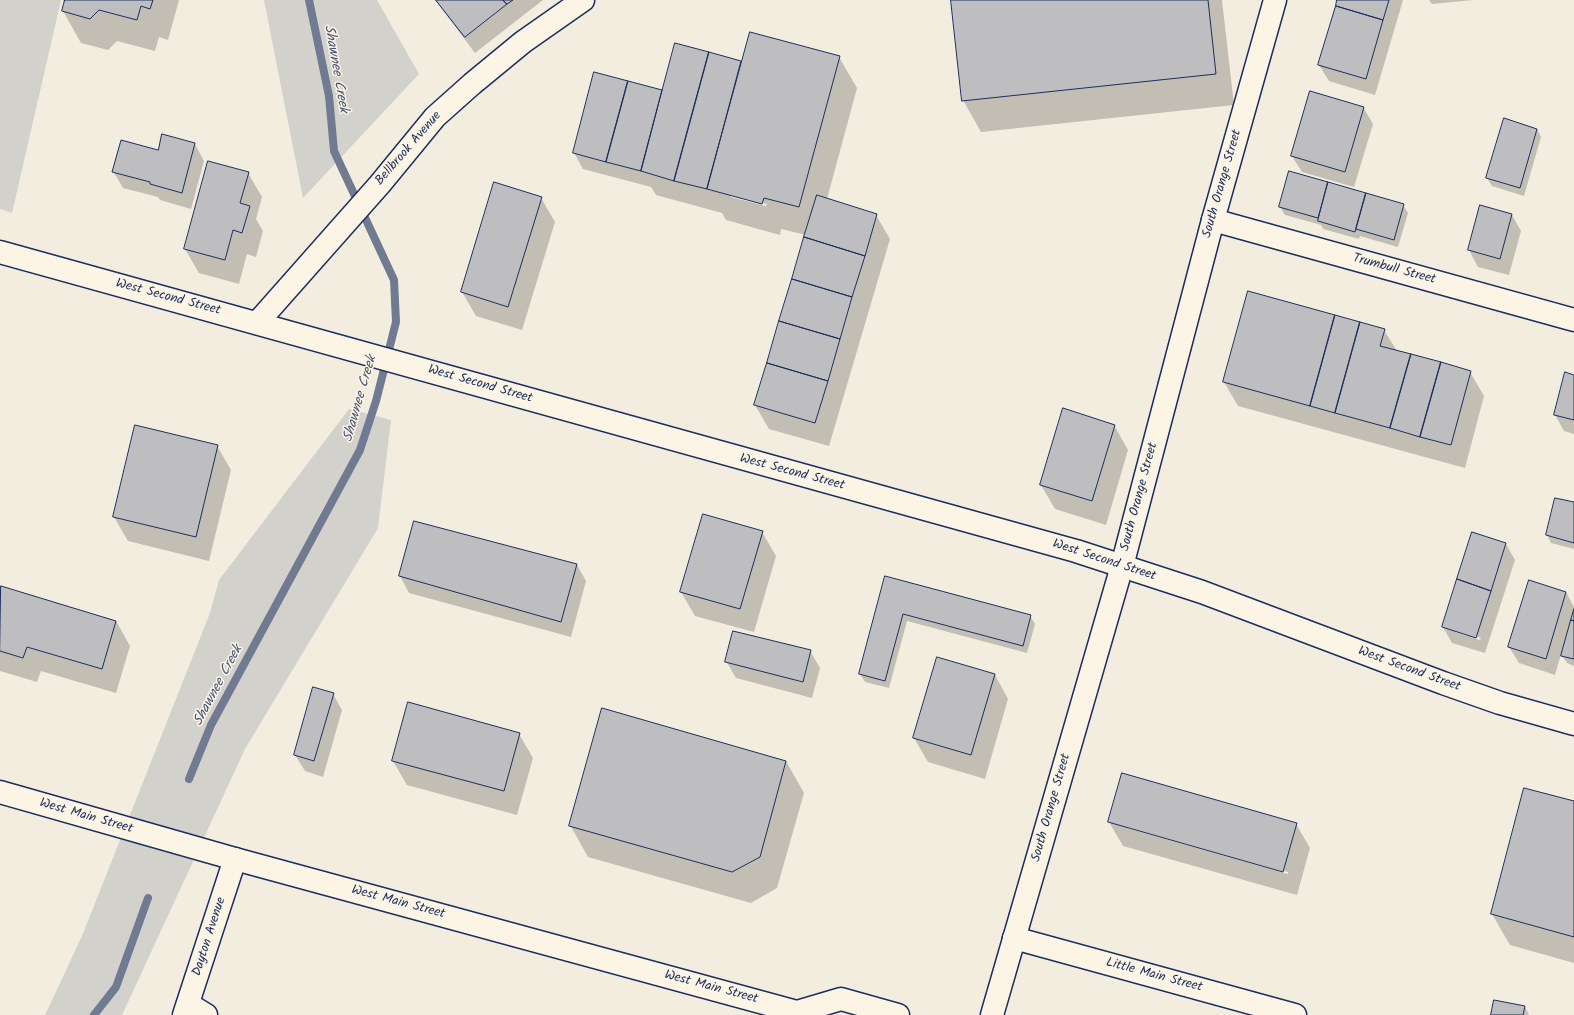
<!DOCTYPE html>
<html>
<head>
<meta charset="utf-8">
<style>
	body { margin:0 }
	canvas { display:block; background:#f3ede0 }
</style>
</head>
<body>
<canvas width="1574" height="1015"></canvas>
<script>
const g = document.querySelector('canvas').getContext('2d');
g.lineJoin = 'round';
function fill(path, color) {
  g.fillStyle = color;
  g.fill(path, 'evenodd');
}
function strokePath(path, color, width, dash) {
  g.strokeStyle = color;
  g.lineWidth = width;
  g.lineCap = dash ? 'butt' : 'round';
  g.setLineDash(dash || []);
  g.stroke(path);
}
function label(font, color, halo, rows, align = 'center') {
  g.font = font + ' Kalam,sans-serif';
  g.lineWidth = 3;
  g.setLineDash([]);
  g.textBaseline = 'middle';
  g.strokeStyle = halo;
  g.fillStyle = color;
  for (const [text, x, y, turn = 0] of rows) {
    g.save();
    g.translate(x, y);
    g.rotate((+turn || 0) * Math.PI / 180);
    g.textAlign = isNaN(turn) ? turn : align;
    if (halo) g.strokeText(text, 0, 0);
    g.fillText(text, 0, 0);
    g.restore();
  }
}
fill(new Path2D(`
	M 0,0 L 61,0 L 12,213 L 0,209 Z
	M 264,0 L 377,0 L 419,74 L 303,198 Z
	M 349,409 L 391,420 L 378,528 L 245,749 L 122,1015 L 45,1015 L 82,936 L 210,613 L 219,580 Z`), '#d3d1cc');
fill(new Path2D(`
	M 63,0 L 179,0 L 168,40 L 159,37 L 155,51 L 117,41 L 108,50 L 81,43 L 63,11 L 65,4 Z
	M 435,0 L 543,0 L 475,53 Z
	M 952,0 L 1222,0 L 1234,105 L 981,132 L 963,100 Z
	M 1338,0 L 1403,0 L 1375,95 L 1329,81 L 1319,65 Z
	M 1429,0 L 1473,0 L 1432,4 Z
	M 839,57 L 857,88 L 827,199 L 876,215 L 890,239 L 829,446 L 769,429 L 755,405 L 806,235 L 781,229 L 780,235 L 726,220 L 722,213 L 656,195 L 651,187 L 583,169 L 574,153 L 662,91 L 663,93 L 741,62 L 742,64 ZM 731,195 L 767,204 L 766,206 L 731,197 Z
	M 1363,107 L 1373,124 L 1354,187 L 1302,172 L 1292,156 Z
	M 1537,129 L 1541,137 L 1524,196 L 1492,186 L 1487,178 Z
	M 163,136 L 195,144 L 204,161 L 191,209 L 160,200 L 158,197 L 123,188 L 113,171 L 159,151 Z
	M 248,173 L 262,197 L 256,219 L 263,231 L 256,257 L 247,254 L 239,284 L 199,273 L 185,249 Z
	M 1290,173 L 1403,205 L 1408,213 L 1398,247 L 1360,236 L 1359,239 L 1323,229 L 1321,225 L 1285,215 L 1280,207 Z
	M 541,198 L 555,222 L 522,330 L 476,316 L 462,292 Z
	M 1481,206 L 1512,215 L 1521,231 L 1509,275 L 1478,267 L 1469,250 Z
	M 1384,330 L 1397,351 L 1470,372 L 1484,396 L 1465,468 L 1238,406 L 1224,382 Z
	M 1574,376 L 1574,434 L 1564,431 L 1555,415 Z
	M 1064,410 L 1114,425 L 1128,450 L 1106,525 L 1055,509 L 1041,485 Z
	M 217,446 L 231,470 L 209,561 L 128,541 L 114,517 Z
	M 1574,503 L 1574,549 L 1551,543 L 1547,535 Z
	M 415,522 L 577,565 L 586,581 L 571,637 L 409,593 L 400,576 Z
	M 762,532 L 776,556 L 754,632 L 695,616 L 681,592 Z
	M 1506,544 L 1515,560 L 1485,653 L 1452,643 L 1443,627 ZM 1455,630 L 1481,638 L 1480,640 L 1455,632 Z
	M 886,577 L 1030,616 L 1035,624 L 1027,653 L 907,621 L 889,688 L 865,682 L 860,674 Z
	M 2,587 L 116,621 L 130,646 L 116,693 L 41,671 L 37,682 L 0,671 L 0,592 Z
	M 1566,592 L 1574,607 L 1574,666 L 1567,663 L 1561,654 L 1555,675 L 1519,663 L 1509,647 Z
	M 810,651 L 820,668 L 812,698 L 736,678 L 726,661 Z
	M 995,675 L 1008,699 L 985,779 L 928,762 L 914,738 Z
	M 333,694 L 342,710 L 323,777 L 305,771 L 295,755 Z
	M 519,734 L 533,758 L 517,815 L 407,785 L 393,761 Z
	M 786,761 L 804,793 L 777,888 L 751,903 L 588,857 L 570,825 Z
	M 1574,802 L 1574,963 L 1510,945 L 1492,914 Z
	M 1109,822 L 1296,824 L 1310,848 L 1297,895 L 1123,846 ZM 1127,826 L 1288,872 L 1288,874 L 1127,828 Z
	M 1525,1007 L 1529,1015 L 1492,1015 Z`), '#0003');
strokePath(new Path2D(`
	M 189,779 L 211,725 L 360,450 L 376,401 L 396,322 L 394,280 L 334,151 L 329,96 L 309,0
	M 94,1015 L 116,987 L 148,898`), '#707a91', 8);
const building = new Path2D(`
	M 65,0 L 153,0 L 150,9 L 141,6 L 137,20 L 99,10 L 90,19 L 62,11 Z
	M 436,0 L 503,0 L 507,4 L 465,37 Z
	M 503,0 L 513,0 L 507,4 Z
	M 951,0 L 1208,0 L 1216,74 L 962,101 Z
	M 1337,0 L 1389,0 L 1383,20 L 1336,6 Z
	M 1336,6 L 1383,20 L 1366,79 L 1318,65 Z
	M 750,32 L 840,56 L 799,207 L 764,198 L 762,204 L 707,189 Z
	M 675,43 L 709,52 L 674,181 L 641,171 Z
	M 709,52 L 741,61 L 707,189 L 674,181 Z
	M 594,72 L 628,81 L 606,162 L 573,153 Z
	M 628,81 L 662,90 L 641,171 L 606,162 Z
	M 1310,91 L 1364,107 L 1345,172 L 1291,156 Z
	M 1504,118 L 1537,129 L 1520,188 L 1486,178 Z
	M 162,134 L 195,143 L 182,193 L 150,184 L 150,182 L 112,172 L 121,140 L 158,150 Z
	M 208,161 L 249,172 L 240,203 L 250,206 L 242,233 L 233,230 L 225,260 L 184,249 Z
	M 1289,171 L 1328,182 L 1318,218 L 1279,207 Z
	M 494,182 L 542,197 L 508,307 L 461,292 Z
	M 1328,182 L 1366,193 L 1355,232 L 1318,221 Z
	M 1366,193 L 1404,204 L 1394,240 L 1356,229 Z
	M 817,195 L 877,214 L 865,256 L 804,237 Z
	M 1480,205 L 1512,214 L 1500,259 L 1468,250 Z
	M 804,237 L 865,256 L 852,297 L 792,279 Z
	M 792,279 L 852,297 L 840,339 L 779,321 Z
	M 1248,291 L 1335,315 L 1310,406 L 1223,382 Z
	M 1335,315 L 1360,322 L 1335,413 L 1310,406 Z
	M 779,321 L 840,339 L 828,381 L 767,363 Z
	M 1360,322 L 1385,329 L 1380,346 L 1411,354 L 1390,428 L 1335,413 Z
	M 1411,354 L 1441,362 L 1420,437 L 1390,428 Z
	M 1441,362 L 1471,371 L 1451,445 L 1420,437 Z
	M 767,363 L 828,381 L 815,423 L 754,405 Z
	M 1565,372 L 1574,375 L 1574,420 L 1554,415 Z
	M 1063,408 L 1115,425 L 1092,501 L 1040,485 Z
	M 135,425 L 218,445 L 196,537 L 113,517 Z
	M 1555,498 L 1574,502 L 1574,543 L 1546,535 Z
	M 703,514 L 763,531 L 740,609 L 680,592 Z
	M 414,521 L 577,564 L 561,622 L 399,576 Z
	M 1472,532 L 1506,543 L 1491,591 L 1457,579 Z
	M 885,576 L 1031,615 L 1023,646 L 903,614 L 885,681 L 859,674 Z
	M 1457,579 L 1491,591 L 1476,638 L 1442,627 Z
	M 1529,580 L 1566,592 L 1546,659 L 1508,647 Z
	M 1,586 L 116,621 L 102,669 L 27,647 L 23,658 L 0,651 Z
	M 1574,609 L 1574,621 L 1571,620 Z
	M 1571,620 L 1574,621 L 1574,659 L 1561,656 Z
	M 733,631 L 811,650 L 803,682 L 725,662 Z
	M 937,657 L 995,674 L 971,755 L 913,738 Z
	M 313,687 L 334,693 L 314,761 L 294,755 Z
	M 408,702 L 520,733 L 504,791 L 392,761 Z
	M 602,708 L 786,761 L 760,857 L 732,872 L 569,826 Z
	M 1122,773 L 1297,823 L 1283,872 L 1108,822 Z
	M 1524,788 L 1574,801 L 1574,937 L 1491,914 Z
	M 1494,1000 L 1525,1006 L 1523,1015 L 1491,1015 Z`);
fill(building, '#bebec0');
strokePath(building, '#1b2f5e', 1);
const minor = new Path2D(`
	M 1213,220 L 1574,320
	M 1014,938 L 1295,1015
	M 188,1004 L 206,1015`);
const tertiary = new Path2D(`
	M 257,323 L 380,184 L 435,117 L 472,84 L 523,42 L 583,0
	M 992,1015 L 1122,566 L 1213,220 L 1275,0`);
const secondary = new Path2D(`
	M 0,252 L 1076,551 L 1202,592 L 1443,683 L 1500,703 L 1574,724
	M 184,1015 L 235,859`);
const primary = new Path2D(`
	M 0,792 L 235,859 L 797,1012 L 799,1015
	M 797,1012 L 841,999 L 898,1015`);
strokePath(minor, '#1b2f5e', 25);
strokePath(tertiary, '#1b2f5e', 25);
strokePath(secondary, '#1b2f5e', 25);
strokePath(primary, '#1b2f5e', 25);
strokePath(minor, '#fcf5e5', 22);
strokePath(tertiary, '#fcf5e5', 22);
strokePath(secondary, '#fcf5e5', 22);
strokePath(primary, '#fcf5e5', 22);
label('13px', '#1b2f5e', '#fcf5e5', [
	["Bellbrook Avenue",409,149,-49],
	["South Orange Street",1223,184,-74],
	["Trumbull Street",1394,270,15],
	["West Second Street",168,298,15],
	["West Second Street",480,385,16],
	["West Second Street",792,473,15],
	["South Orange Street",1140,497,-75],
	["West Second Street",1104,561,18],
	["West Second Street",1409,670,20],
	["South Orange Street",1052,808,-74],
	["West Main Street",86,817,16],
	["West Main Street",398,903,15],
	["Dayton Avenue",210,937,-72],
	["Little Main Street",1154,976,15],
	["West Main Street",711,988,15]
]);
label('italic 14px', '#465478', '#fcf5e5', [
	["Shawnee Creek",335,69,80],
	["Shawnee Creek",361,399,-74],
	["Shawnee Creek",219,686,-62]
]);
</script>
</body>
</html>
